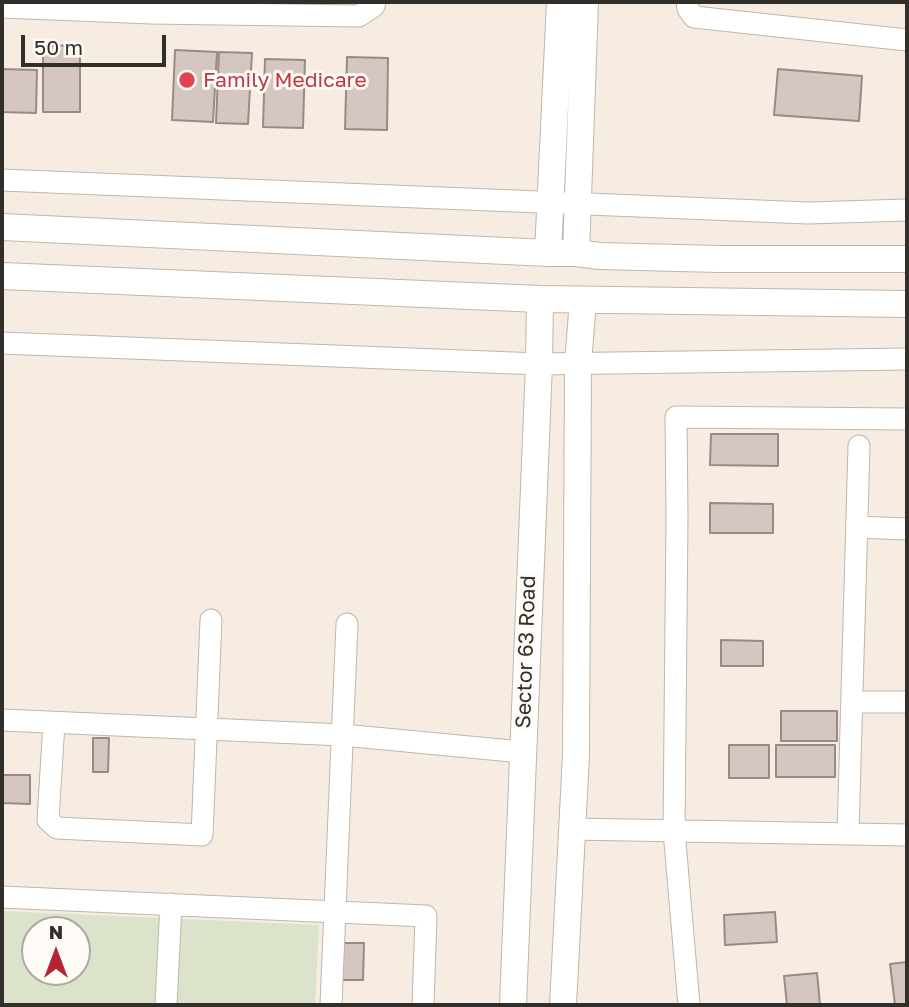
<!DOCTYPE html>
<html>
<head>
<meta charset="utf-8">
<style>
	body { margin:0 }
	#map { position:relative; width:909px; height:1007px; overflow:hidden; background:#f6ece1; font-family:"Golos Text",sans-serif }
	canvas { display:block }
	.frame { position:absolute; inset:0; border:4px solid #322e2a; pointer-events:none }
	.north { position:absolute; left:21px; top:916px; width:70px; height:70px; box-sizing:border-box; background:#fefaf6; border:2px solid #aca8a4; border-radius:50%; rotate:0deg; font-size:19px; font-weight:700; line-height:28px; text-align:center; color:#322e2a }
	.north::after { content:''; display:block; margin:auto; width:24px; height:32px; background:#b62533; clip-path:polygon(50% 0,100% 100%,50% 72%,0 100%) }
	.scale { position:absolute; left:21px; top:35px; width:145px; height:32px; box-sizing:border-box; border:4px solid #322e2a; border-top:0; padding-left:9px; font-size:21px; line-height:24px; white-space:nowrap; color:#322e2a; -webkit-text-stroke:5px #fefaf6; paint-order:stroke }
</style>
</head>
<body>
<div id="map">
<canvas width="909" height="1007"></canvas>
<div class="frame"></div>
<div class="north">N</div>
<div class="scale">50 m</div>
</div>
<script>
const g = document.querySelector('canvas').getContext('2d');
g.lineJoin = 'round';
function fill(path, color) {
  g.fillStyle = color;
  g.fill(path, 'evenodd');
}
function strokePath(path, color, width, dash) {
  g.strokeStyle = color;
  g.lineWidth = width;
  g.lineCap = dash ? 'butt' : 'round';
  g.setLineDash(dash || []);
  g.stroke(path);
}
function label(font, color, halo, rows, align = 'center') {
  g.font = font + ' "Golos Text",sans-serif';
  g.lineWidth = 6;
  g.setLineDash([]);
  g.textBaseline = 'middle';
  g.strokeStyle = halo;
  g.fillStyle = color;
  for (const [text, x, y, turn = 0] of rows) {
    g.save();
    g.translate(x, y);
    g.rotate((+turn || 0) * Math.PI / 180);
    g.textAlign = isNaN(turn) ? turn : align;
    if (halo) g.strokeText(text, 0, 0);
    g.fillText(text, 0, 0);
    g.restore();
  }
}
fill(new Path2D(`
	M 2,911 L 319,925 L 315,1005 L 2,1005 ZM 35,930 L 77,930 L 77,972 L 35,972 Z`), '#dce3cb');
const building = new Path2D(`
	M 271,2 L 321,2 L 321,4 Z
	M 80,45 L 80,112 L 43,112 L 43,46 Z
	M 175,50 L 217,52 L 213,122 L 172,120 Z
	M 219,52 L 252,53 L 248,124 L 216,123 Z
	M 347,57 L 388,58 L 387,130 L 345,129 Z
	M 265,59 L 305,60 L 303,128 L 263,127 Z
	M 2,69 L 37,70 L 36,113 L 2,112 Z
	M 778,69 L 862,76 L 859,121 L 774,115 Z
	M 711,434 L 778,434 L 778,466 L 710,465 Z
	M 710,503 L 773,504 L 773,533 L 710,533 Z
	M 721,640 L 763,641 L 763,666 L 721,666 Z
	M 781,711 L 837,711 L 837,741 L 781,741 Z
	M 93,738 L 109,738 L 108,772 L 93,772 Z
	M 729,745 L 769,745 L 769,778 L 729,778 Z
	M 776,745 L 835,745 L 835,777 L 776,777 Z
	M 2,775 L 30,775 L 30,804 L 2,803 Z
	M 775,912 L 777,942 L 725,945 L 724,915 Z
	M 341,943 L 364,943 L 363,980 L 340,980 Z
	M 907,962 L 907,1005 L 895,1005 L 890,964 Z
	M 817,973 L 820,1005 L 787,1005 L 784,976 Z`);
fill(building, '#d6c6c2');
strokePath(building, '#998a86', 2);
const minor = new Path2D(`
	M 687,2 L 688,9 L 694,17 L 907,40
	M 2,7 L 151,13 L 359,16 L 374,6 L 375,2
	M 2,180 L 808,213 L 907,210
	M 2,343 L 539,364 L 907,359
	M 857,527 L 907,529
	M 852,702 L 907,702
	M 2,720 L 343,735 L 522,752
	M 54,723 L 48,820 L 57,828 L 202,835 L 211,620
	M 572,829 L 907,835
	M 848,834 L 859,446
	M 2,897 L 426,916 L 423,1005
	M 166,1005 L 171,904
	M 331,1005 L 347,624
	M 689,1005 L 674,831 L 677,517 L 676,417 L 907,419`);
const tertiary = new Path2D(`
	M 2,227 L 548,253 L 576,253 L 600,256 L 719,259 L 907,259
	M 548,253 L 560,2
	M 576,253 L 585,2
	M 2,276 L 540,299 L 907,304
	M 513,1005 L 539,364 L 540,299
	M 563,1005 L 576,755 L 578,364 L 583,300`);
strokePath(minor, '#c0b6ab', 23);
strokePath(tertiary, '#c0b6ab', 28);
strokePath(minor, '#fff', 21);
strokePath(tertiary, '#fff', 26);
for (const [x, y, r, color] of [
	[187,80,9,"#e0444e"]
]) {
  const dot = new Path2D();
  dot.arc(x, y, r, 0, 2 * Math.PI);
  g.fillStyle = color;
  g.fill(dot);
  strokePath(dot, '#fefaf6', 2.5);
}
label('21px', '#be3a42', '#fefaf6', [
	["Family Medicare",203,80]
], 'left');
label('21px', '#322e2a', '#fefaf6', [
	["Sector 63 Road",526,652,-88]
]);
</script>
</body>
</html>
